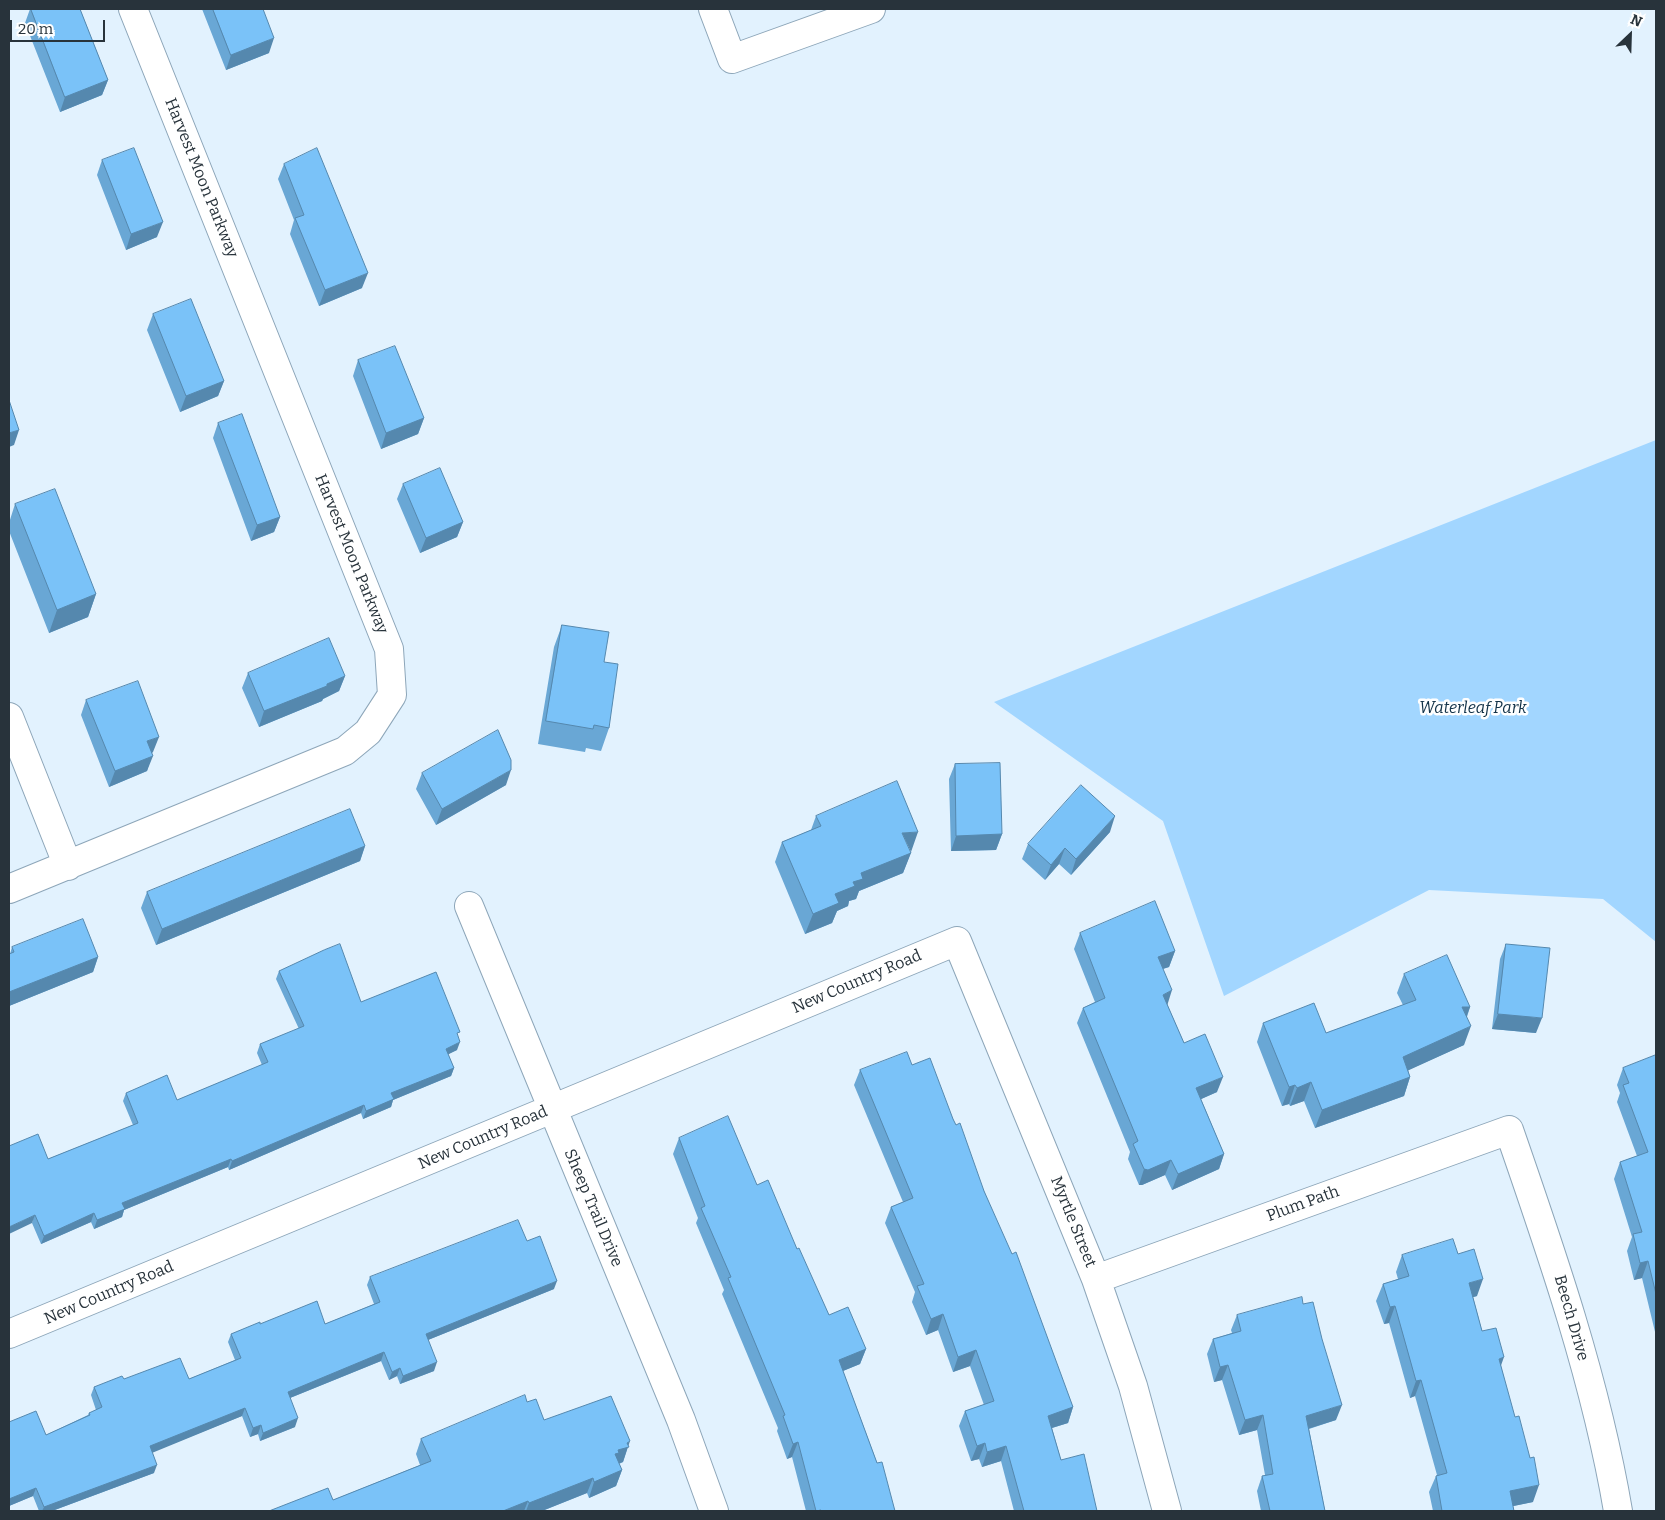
<!DOCTYPE html>
<html>
<head>
<meta charset="utf-8">
<style>
	body { margin:0 }
	#map { position:relative; width:1665px; height:1520px; overflow:hidden; background:#e2f2fe; font-family:Bitter,serif }
	canvas { display:block }
	.frame { position:absolute; inset:0; border:10px solid #28333b; pointer-events:none }
	.north { position:absolute; left:1605px; top:10px; width:50px; height:50px; -webkit-text-stroke:4px #fff; paint-order:stroke; rotate:24deg; font-size:14px; font-weight:700; line-height:20px; text-align:center; color:#28333b }
	.north::after { content:''; display:block; margin:auto; width:18px; height:22px; background:#28333b; clip-path:polygon(50% 0,100% 100%,50% 72%,0 100%) }
	.scale { position:absolute; left:10px; top:20px; width:95px; height:22px; box-sizing:border-box; border:2px solid #28333b; border-top:0; padding-left:6px; font-size:15px; line-height:18px; white-space:nowrap; color:#28333b; -webkit-text-stroke:4px #fff; paint-order:stroke }
</style>
</head>
<body>
<div id="map">
<canvas width="1665" height="1520"></canvas>
<div class="frame"></div>
<div class="north">N</div>
<div class="scale">20 m</div>
</div>
<script>
const g = document.querySelector('canvas').getContext('2d');
g.lineJoin = 'round';
function fill(path, color) {
  g.fillStyle = color;
  g.fill(path, 'evenodd');
}
function strokePath(path, color, width, dash) {
  g.strokeStyle = color;
  g.lineWidth = width;
  g.lineCap = dash ? 'butt' : 'round';
  g.setLineDash(dash || []);
  g.stroke(path);
}
function label(font, color, halo, rows, align = 'center') {
  g.font = font + ' Bitter,serif';
  g.lineWidth = 5;
  g.setLineDash([]);
  g.textBaseline = 'middle';
  g.strokeStyle = halo;
  g.fillStyle = color;
  for (const [text, x, y, turn = 0] of rows) {
    g.save();
    g.translate(x, y);
    g.rotate((+turn || 0) * Math.PI / 180);
    g.textAlign = isNaN(turn) ? turn : align;
    if (halo) g.strokeText(text, 0, 0);
    g.fillText(text, 0, 0);
    g.restore();
  }
}
fill(new Path2D(`
	M 1656,440 L 1656,942 L 1603,899 L 1429,890 L 1224,996 L 1163,821 L 994,702 Z`), '#a2d6ff');
const minor = new Path2D(`
	M 713,9 L 732,59 L 871,9
	M 9,717 L 68,866
	M 9,889 L 345,751 L 368,732 L 392,695 L 389,649 L 133,9
	M 469,906 L 681,1420 L 714,1511
	M 1096,1279 L 1509,1130 C 1552,1254 1596,1381 1618,1511
	M 9,1334 L 957,941 L 1096,1279 L 1133,1386 L 1167,1511`);
strokePath(minor, '#8da6b9', 30);
strokePath(minor, '#fff', 28);
fill(new Path2D(`
	M 30,9 L 80,9 L 108,80 L 102,95 L 60,112 L 25,23 Z
	M 202,9 L 263,9 L 269,53 L 226,70 Z
	M 102,160 L 157,237 L 126,250 L 97,175 Z
	M 284,164 L 362,288 L 319,306 L 290,234 L 294,220 L 278,179 Z
	M 153,314 L 224,381 L 218,396 L 180,412 L 147,330 Z
	M 358,360 L 424,418 L 418,434 L 381,449 L 353,376 Z
	M 218,423 L 280,517 L 274,532 L 251,541 L 213,438 Z
	M 403,484 L 463,522 L 457,537 L 420,553 L 397,499 Z
	M 15,504 L 96,594 L 88,617 L 49,633 L 9,531 L 9,523 Z
	M 562,625 L 604,662 L 609,728 L 601,751 L 586,748 L 585,752 L 538,744 L 554,647 Z
	M 248,673 L 345,676 L 339,691 L 323,699 L 322,701 L 259,727 L 242,688 Z
	M 86,700 L 153,752 L 152,753 L 147,771 L 109,787 L 81,715 Z
	M 955,764 L 1002,834 L 996,850 L 951,851 L 949,779 Z
	M 422,773 L 506,785 L 436,825 L 416,789 Z
	M 816,816 L 911,852 L 903,873 L 859,891 L 856,899 L 849,901 L 848,906 L 837,911 L 832,923 L 805,934 L 775,862 L 782,842 L 811,830 Z
	M 1110,832 L 1071,875 L 1059,864 L 1045,880 L 1022,859 L 1028,844 Z
	M 365,846 L 360,861 L 156,945 L 141,908 L 147,892 Z
	M 1080,933 L 1175,951 L 1169,967 L 1163,969 L 1167,1004 L 1184,1043 L 1217,1092 L 1201,1099 L 1224,1154 L 1219,1169 L 1172,1190 L 1165,1175 L 1142,1185 L 1139,1185 L 1128,1159 L 1130,1152 L 1077,1023 L 1083,1008 L 1095,1002 L 1074,949 Z
	M 1506,944 L 1536,1033 L 1492,1029 L 1500,959 Z
	M 12,947 L 98,957 L 93,972 L 9,1006 L 9,954 L 10,954 Z
	M 279,971 L 361,1002 L 458,1037 L 457,1050 L 448,1054 L 454,1068 L 451,1076 L 393,1100 L 391,1107 L 363,1119 L 361,1113 L 229,1170 L 228,1167 L 124,1210 L 122,1217 L 94,1229 L 91,1222 L 41,1244 L 32,1223 L 48,1159 L 133,1125 L 123,1101 L 126,1093 L 177,1100 L 262,1065 L 257,1053 L 260,1044 L 299,1029 L 276,979 Z
	M 1404,974 L 1470,1007 L 1467,1017 L 1464,1045 L 1408,1070 L 1410,1077 L 1404,1096 L 1315,1128 L 1304,1101 L 1290,1106 L 1289,1104 L 1282,1106 L 1257,1042 L 1263,1023 L 1326,1033 L 1403,1005 L 1397,993 Z
	M 1656,1055 L 1656,1336 L 1642,1278 L 1634,1280 L 1627,1251 L 1632,1237 L 1614,1179 L 1620,1162 L 1637,1156 L 1617,1102 L 1620,1093 L 1617,1085 L 1623,1068 Z
	M 912,1065 L 953,1119 L 984,1191 L 1073,1407 L 1068,1423 L 1052,1428 L 1061,1460 L 1097,1511 L 1014,1511 L 1001,1461 L 982,1467 L 979,1459 L 971,1461 L 959,1426 L 965,1411 L 984,1405 L 970,1366 L 953,1372 L 938,1330 L 926,1335 L 912,1302 L 915,1292 L 885,1223 L 891,1207 L 903,1202 L 854,1085 L 860,1070 Z
	M 679,1138 L 757,1185 L 797,1249 L 829,1315 L 866,1349 L 860,1364 L 843,1371 L 895,1511 L 806,1511 L 792,1457 L 787,1459 L 777,1431 L 778,1428 L 722,1294 L 724,1290 L 696,1223 L 698,1218 L 673,1154 Z
	M 527,1241 L 554,1289 L 428,1340 L 434,1371 L 400,1384 L 397,1376 L 389,1380 L 381,1361 L 290,1398 L 295,1427 L 260,1441 L 258,1434 L 250,1437 L 242,1416 L 152,1452 L 154,1473 L 52,1511 L 39,1511 L 33,1496 L 9,1506 L 9,1422 L 46,1435 L 88,1415 L 89,1413 L 96,1410 L 91,1395 L 94,1387 L 124,1379 L 189,1379 L 235,1360 L 228,1342 L 231,1334 L 260,1324 L 325,1324 L 374,1304 L 367,1285 L 370,1277 Z
	M 1458,1254 L 1477,1296 L 1473,1297 L 1482,1331 L 1501,1366 L 1533,1502 L 1513,1506 L 1514,1511 L 1433,1511 L 1429,1492 L 1436,1476 L 1437,1475 L 1415,1396 L 1410,1398 L 1389,1323 L 1384,1324 L 1376,1301 L 1383,1284 L 1398,1279 L 1396,1272 L 1402,1255 Z
	M 1237,1315 L 1336,1420 L 1309,1429 L 1325,1511 L 1261,1511 L 1257,1491 L 1262,1476 L 1265,1475 L 1257,1430 L 1239,1435 L 1222,1380 L 1214,1382 L 1207,1354 L 1213,1339 L 1232,1333 L 1231,1330 Z
	M 527,1402 L 544,1420 L 628,1446 L 623,1462 L 619,1464 L 622,1470 L 616,1486 L 589,1498 L 587,1493 L 542,1511 L 269,1511 L 333,1500 L 420,1465 L 416,1454 L 421,1439 Z`), '#69a7d5');
fill(new Path2D(`
	M 274,38 L 269,53 L 226,70 L 231,55 Z
	M 108,80 L 102,95 L 60,112 L 65,97 Z
	M 163,222 L 157,237 L 126,250 L 131,234 Z
	M 368,273 L 362,288 L 319,306 L 325,290 Z
	M 224,381 L 218,396 L 180,412 L 186,396 Z
	M 424,418 L 418,434 L 381,449 L 386,433 Z
	M 19,430 L 14,445 L 9,447 L 9,433 Z
	M 280,517 L 274,532 L 251,541 L 257,525 Z
	M 463,522 L 457,537 L 420,553 L 426,538 Z
	M 96,594 L 88,617 L 49,633 L 57,610 Z
	M 345,676 L 339,691 L 323,699 L 322,701 L 259,727 L 264,711 Z
	M 159,737 L 153,752 L 141,757 L 147,741 Z
	M 153,756 L 147,771 L 109,787 L 115,771 Z
	M 511,770 L 506,785 L 436,825 L 442,809 Z
	M 1115,816 L 1110,832 L 1071,875 L 1076,859 Z
	M 918,832 L 911,852 L 902,833 Z
	M 1002,834 L 996,850 L 951,851 L 956,836 Z
	M 365,846 L 360,861 L 156,945 L 162,929 Z
	M 1065,848 L 1059,864 L 1045,880 L 1051,865 Z
	M 911,853 L 903,873 L 859,891 L 856,899 L 849,901 L 848,906 L 837,911 L 832,923 L 805,934 L 813,914 L 835,894 L 853,882 L 861,873 Z
	M 1175,951 L 1169,967 L 1152,972 L 1158,957 Z
	M 98,957 L 93,972 L 9,1006 L 9,992 Z
	M 1172,990 L 1167,1006 L 1163,995 Z
	M 1462,1007 L 1470,1007 L 1463,1026 Z
	M 1498,1014 L 1542,1018 L 1536,1033 L 1492,1029 Z
	M 1471,1026 L 1464,1045 L 1396,1076 L 1403,1057 Z
	M 460,1042 L 457,1050 L 443,1057 L 446,1049 Z
	M 454,1068 L 451,1076 L 393,1100 L 391,1107 L 363,1119 L 366,1111 L 391,1093 Z
	M 1223,1077 L 1217,1092 L 1190,1104 L 1196,1088 Z
	M 1410,1077 L 1404,1096 L 1315,1128 L 1322,1110 Z
	M 1311,1082 L 1304,1101 L 1290,1106 L 1297,1088 Z
	M 1295,1085 L 1289,1104 L 1282,1106 L 1289,1087 Z
	M 364,1105 L 361,1113 L 229,1170 L 232,1161 Z
	M 1224,1154 L 1219,1169 L 1172,1190 L 1178,1174 Z
	M 231,1159 L 228,1167 L 124,1210 L 122,1217 L 94,1229 L 97,1220 L 122,1203 Z
	M 1171,1160 L 1165,1175 L 1142,1185 L 1139,1185 L 1144,1169 Z
	M 94,1213 L 91,1222 L 41,1244 L 44,1236 Z
	M 35,1215 L 32,1223 L 9,1234 L 9,1227 Z
	M 1648,1261 L 1642,1278 L 1634,1280 L 1640,1263 Z
	M 1483,1279 L 1477,1296 L 1463,1300 L 1469,1283 Z
	M 557,1281 L 554,1289 L 423,1342 L 426,1334 Z
	M 1395,1306 L 1389,1323 L 1384,1324 L 1390,1307 Z
	M 943,1314 L 938,1330 L 926,1335 L 931,1319 Z
	M 866,1349 L 860,1364 L 833,1375 L 839,1360 Z
	M 976,1350 L 970,1366 L 953,1372 L 958,1357 Z
	M 384,1352 L 381,1361 L 285,1400 L 288,1392 Z
	M 1504,1357 L 1498,1374 L 1499,1359 Z
	M 437,1362 L 434,1371 L 400,1384 L 403,1376 Z
	M 1228,1365 L 1222,1380 L 1214,1382 L 1220,1367 Z
	M 400,1368 L 397,1376 L 389,1380 L 392,1372 Z
	M 1421,1380 L 1415,1396 L 1410,1398 L 1416,1381 Z
	M 1342,1405 L 1336,1420 L 1301,1431 L 1306,1416 Z
	M 1073,1407 L 1068,1423 L 1042,1431 L 1048,1416 Z
	M 245,1408 L 242,1416 L 147,1455 L 150,1446 Z
	M 1263,1415 L 1257,1430 L 1239,1435 L 1245,1420 Z
	M 298,1418 L 295,1427 L 260,1441 L 263,1433 Z
	M 261,1425 L 258,1434 L 250,1437 L 253,1428 Z
	M 630,1441 L 623,1462 L 614,1465 L 615,1454 L 618,1450 L 627,1443 Z
	M 798,1442 L 792,1457 L 787,1459 L 793,1444 Z
	M 985,1443 L 979,1459 L 971,1461 L 977,1446 Z
	M 1006,1446 L 1001,1461 L 982,1467 L 987,1452 Z
	M 157,1465 L 154,1473 L 52,1511 L 42,1511 L 44,1507 Z
	M 622,1470 L 616,1486 L 589,1498 L 594,1482 Z
	M 593,1478 L 587,1493 L 542,1511 L 526,1511 L 529,1503 Z
	M 1539,1485 L 1533,1502 L 1504,1508 L 1510,1491 Z
	M 36,1488 L 33,1496 L 9,1506 L 9,1499 Z
	M 528,1501 L 524,1511 L 503,1511 Z`), '#5588ae');
const building = new Path2D(`
	M 31,9 L 80,9 L 108,80 L 65,97 Z
	M 213,9 L 263,9 L 274,38 L 231,55 Z
	M 134,148 L 163,222 L 131,234 L 102,160 Z
	M 317,148 L 368,273 L 325,290 L 295,218 L 304,215 L 284,164 Z
	M 191,299 L 224,381 L 186,396 L 153,314 Z
	M 395,346 L 424,418 L 386,433 L 358,360 Z
	M 9,400 L 19,430 L 9,433 Z
	M 242,414 L 280,517 L 257,525 L 218,423 Z
	M 440,468 L 463,522 L 426,538 L 403,484 Z
	M 55,489 L 96,594 L 57,610 L 15,504 Z
	M 562,625 L 609,632 L 604,662 L 618,664 L 609,728 L 594,725 L 593,729 L 546,721 Z
	M 329,638 L 345,676 L 327,684 L 327,686 L 264,711 L 248,673 Z
	M 138,681 L 159,737 L 147,741 L 153,756 L 115,771 L 86,700 Z
	M 498,730 L 511,760 L 511,770 L 442,809 L 422,773 Z
	M 1000,763 L 1002,834 L 956,836 L 955,764 Z
	M 897,781 L 918,832 L 902,833 L 911,853 L 861,873 L 863,879 L 853,882 L 855,886 L 835,894 L 839,903 L 813,914 L 782,842 L 821,826 L 816,816 Z
	M 1081,785 L 1115,816 L 1076,859 L 1065,848 L 1051,865 L 1028,844 Z
	M 350,809 L 365,846 L 162,929 L 147,892 Z
	M 1155,901 L 1175,951 L 1158,957 L 1172,990 L 1163,995 L 1184,1043 L 1205,1034 L 1223,1077 L 1196,1088 L 1224,1154 L 1178,1174 L 1171,1160 L 1148,1170 L 1144,1169 L 1133,1144 L 1138,1141 L 1083,1008 L 1105,998 L 1080,933 Z
	M 83,919 L 98,957 L 9,992 L 9,954 L 14,952 L 12,947 Z
	M 340,944 L 361,1002 L 436,972 L 460,1032 L 457,1033 L 460,1042 L 446,1049 L 454,1068 L 391,1093 L 394,1099 L 366,1111 L 364,1105 L 232,1161 L 231,1159 L 122,1203 L 125,1209 L 97,1220 L 94,1213 L 44,1236 L 35,1215 L 9,1227 L 9,1146 L 38,1134 L 48,1159 L 138,1123 L 126,1093 L 167,1075 L 177,1100 L 268,1062 L 260,1044 L 304,1026 L 279,971 L 324,950 Z
	M 1506,944 L 1550,948 L 1542,1018 L 1498,1014 Z
	M 1447,955 L 1470,1007 L 1462,1007 L 1471,1026 L 1403,1057 L 1410,1077 L 1322,1110 L 1311,1082 L 1297,1088 L 1295,1085 L 1289,1087 L 1263,1023 L 1314,1003 L 1326,1033 L 1416,1000 L 1404,974 Z
	M 907,1052 L 912,1065 L 930,1058 L 953,1119 L 956,1125 L 960,1123 L 984,1191 L 1012,1254 L 1016,1252 L 1073,1407 L 1048,1416 L 1061,1460 L 1084,1454 L 1097,1511 L 1024,1511 L 1006,1446 L 987,1452 L 985,1443 L 977,1446 L 965,1411 L 994,1401 L 976,1350 L 958,1357 L 943,1314 L 931,1319 L 917,1286 L 924,1284 L 891,1207 L 913,1198 L 860,1070 Z
	M 1656,1055 L 1656,1294 L 1648,1261 L 1640,1263 L 1633,1234 L 1642,1232 L 1620,1162 L 1648,1152 L 1623,1085 L 1629,1083 L 1623,1068 Z
	M 728,1116 L 757,1185 L 768,1180 L 797,1249 L 799,1248 L 829,1315 L 848,1307 L 866,1349 L 839,1360 L 877,1463 L 882,1462 L 895,1511 L 822,1511 L 821,1510 L 816,1511 L 798,1442 L 793,1444 L 783,1416 L 785,1415 L 728,1278 L 731,1277 L 701,1208 L 705,1206 L 679,1138 Z
	M 518,1220 L 527,1241 L 540,1236 L 557,1281 L 426,1334 L 437,1362 L 403,1376 L 400,1368 L 392,1372 L 384,1352 L 288,1392 L 298,1418 L 263,1433 L 261,1425 L 253,1428 L 245,1408 L 150,1446 L 157,1465 L 44,1507 L 36,1488 L 9,1499 L 9,1422 L 36,1411 L 46,1435 L 90,1415 L 89,1413 L 102,1407 L 94,1387 L 122,1376 L 124,1379 L 180,1358 L 189,1379 L 241,1358 L 231,1334 L 260,1322 L 260,1324 L 317,1301 L 325,1324 L 380,1302 L 370,1277 Z
	M 1453,1239 L 1458,1254 L 1474,1249 L 1483,1279 L 1469,1283 L 1482,1331 L 1496,1328 L 1504,1357 L 1499,1359 L 1515,1417 L 1519,1416 L 1530,1458 L 1534,1457 L 1539,1485 L 1510,1491 L 1514,1511 L 1442,1511 L 1436,1476 L 1447,1473 L 1421,1380 L 1416,1381 L 1395,1306 L 1390,1307 L 1383,1284 L 1409,1276 L 1402,1255 Z
	M 1302,1297 L 1303,1304 L 1313,1302 L 1322,1339 L 1342,1405 L 1306,1416 L 1325,1511 L 1270,1511 L 1262,1476 L 1273,1474 L 1263,1415 L 1245,1420 L 1228,1365 L 1220,1367 L 1213,1339 L 1241,1331 L 1237,1315 Z
	M 525,1395 L 527,1402 L 536,1399 L 544,1420 L 611,1396 L 630,1441 L 627,1443 L 629,1447 L 618,1450 L 619,1453 L 615,1454 L 622,1470 L 594,1482 L 593,1478 L 529,1503 L 528,1501 L 503,1511 L 269,1511 L 328,1488 L 333,1500 L 431,1461 L 421,1439 Z`);
fill(building, '#7ac2f8');
strokePath(building, '#5588ae', 1);
label('16px', '#28333b', '#fff', [
	["Harvest Moon Parkway",201,178,68],
	["Harvest Moon Parkway",351,554,68],
	["New Country Road",857,982,-23],
	["New Country Road",483,1138,-23],
	["Plum Path",1303,1204,-20],
	["Sheep Trail Drive",593,1208,67],
	["Myrtle Street",1073,1222,68],
	["New Country Road",109,1293,-23],
	["Beech Drive",1571,1318,74]
]);
label('italic 16px', '#123248', '#fff', [
	["Waterleaf Park",1473,709]
]);
</script>
</body>
</html>
